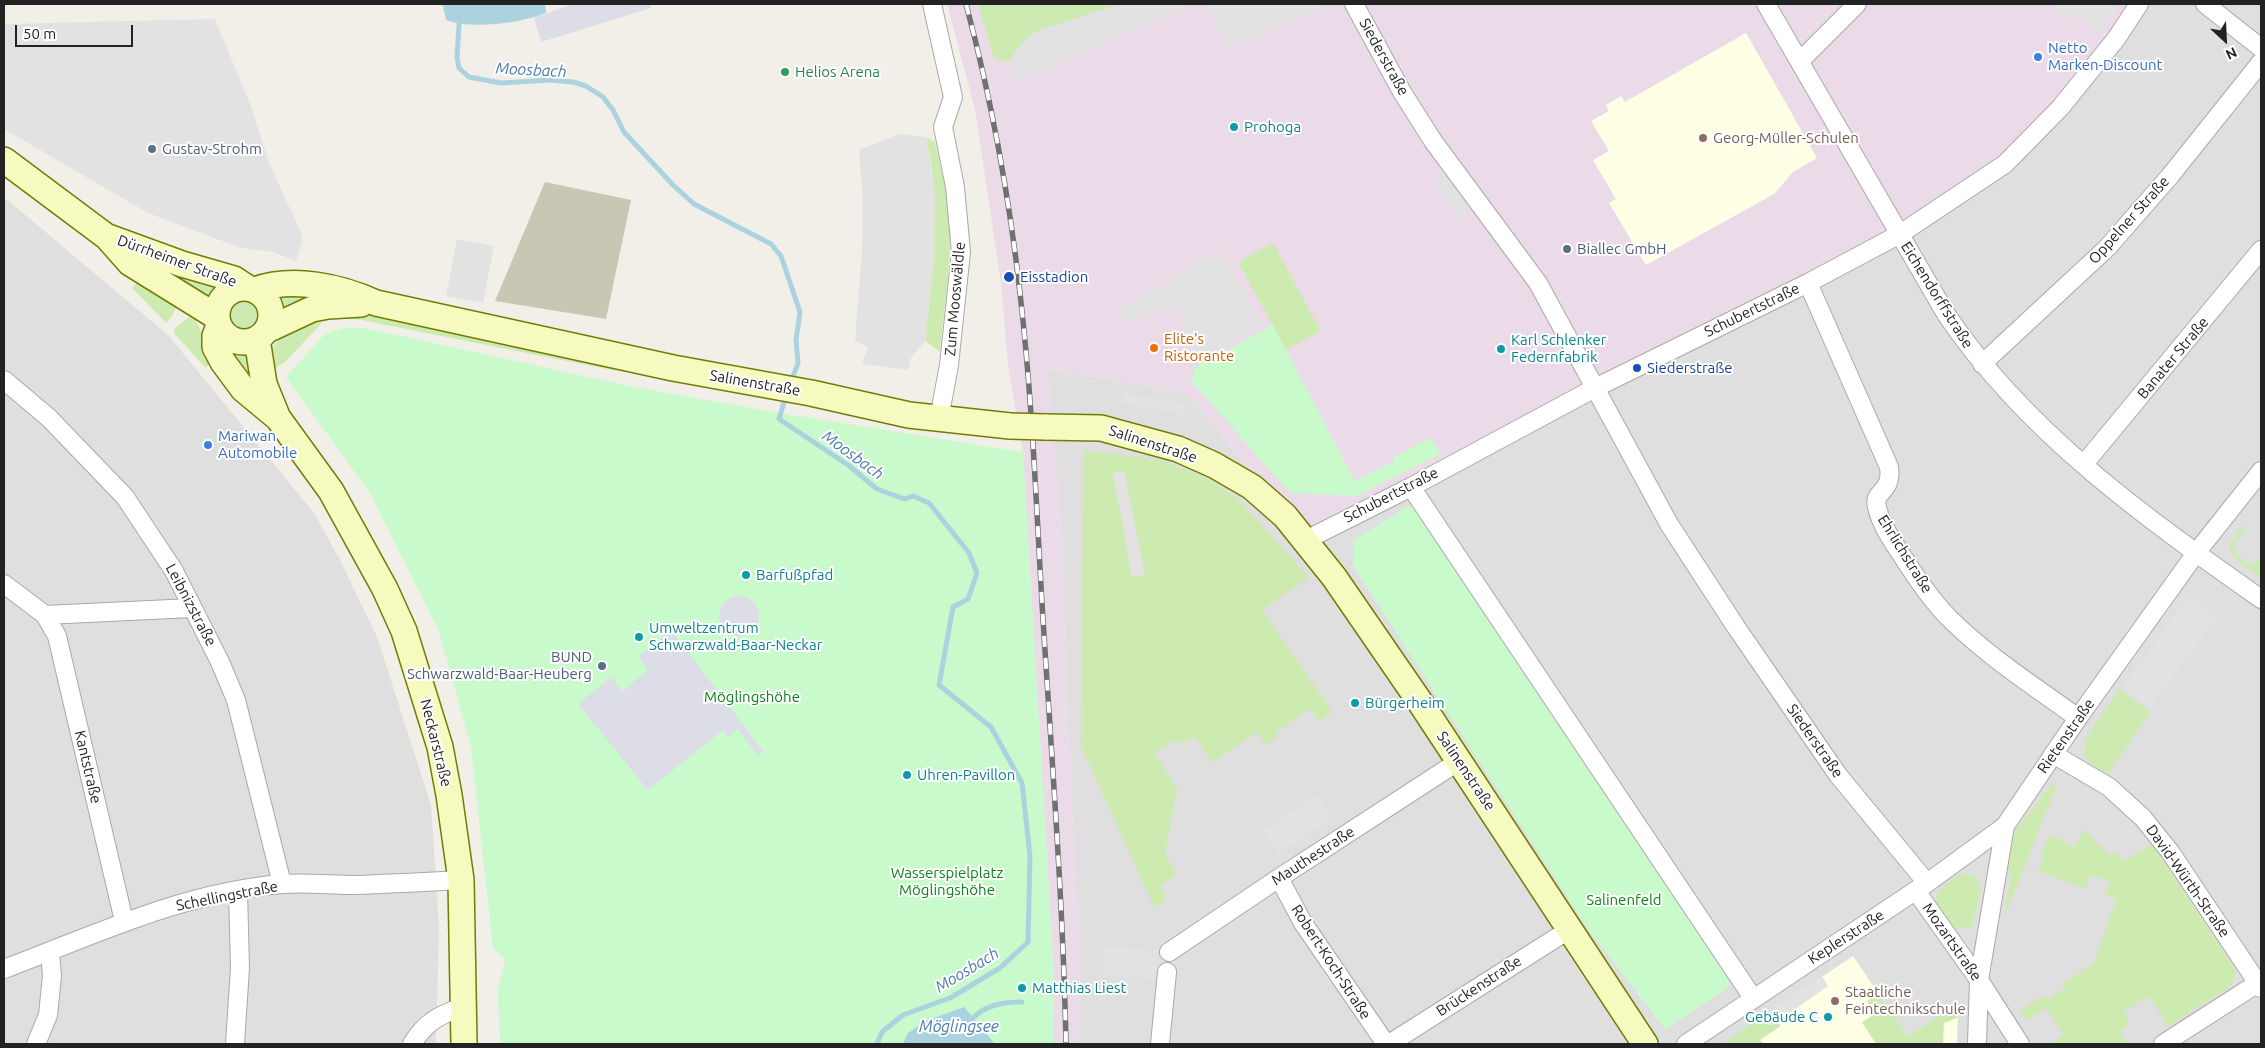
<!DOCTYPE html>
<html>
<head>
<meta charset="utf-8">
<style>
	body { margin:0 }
	#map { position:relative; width:2265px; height:1048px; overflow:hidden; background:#f2efe9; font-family:Ubuntu,sans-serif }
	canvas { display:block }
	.frame { position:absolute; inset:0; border:5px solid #222; pointer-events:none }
	.north { position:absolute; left:2200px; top:15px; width:50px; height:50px; -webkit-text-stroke:4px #fff; paint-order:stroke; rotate:155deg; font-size:14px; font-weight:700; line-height:20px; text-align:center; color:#222 }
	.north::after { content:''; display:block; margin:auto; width:18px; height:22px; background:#222; clip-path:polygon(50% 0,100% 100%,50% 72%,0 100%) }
	.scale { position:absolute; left:15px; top:25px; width:118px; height:22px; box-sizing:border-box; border:2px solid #222; border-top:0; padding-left:6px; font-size:15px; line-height:18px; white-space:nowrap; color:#222; -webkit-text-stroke:4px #fff; paint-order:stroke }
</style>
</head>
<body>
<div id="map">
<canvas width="2265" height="1048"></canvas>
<div class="frame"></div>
<div class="north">N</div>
<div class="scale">50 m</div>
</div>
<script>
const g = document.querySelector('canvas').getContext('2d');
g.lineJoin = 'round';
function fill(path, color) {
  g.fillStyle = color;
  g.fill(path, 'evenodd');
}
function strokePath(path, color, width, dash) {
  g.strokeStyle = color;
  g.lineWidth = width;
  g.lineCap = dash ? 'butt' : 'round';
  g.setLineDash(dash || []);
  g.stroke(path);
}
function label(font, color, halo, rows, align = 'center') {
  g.font = font + ' Ubuntu,sans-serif';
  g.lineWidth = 4;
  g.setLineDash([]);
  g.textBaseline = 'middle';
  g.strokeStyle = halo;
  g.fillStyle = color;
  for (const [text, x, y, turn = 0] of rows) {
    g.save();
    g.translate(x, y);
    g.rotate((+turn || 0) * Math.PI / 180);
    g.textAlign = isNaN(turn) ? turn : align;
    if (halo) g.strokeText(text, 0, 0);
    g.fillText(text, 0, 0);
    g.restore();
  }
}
fill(new Path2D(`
	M 2139,4 L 2261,4 L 2261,1044 L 1078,1044 L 1080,962 L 1069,753 L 1060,509 L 1048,369 L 1187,393 L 1306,540 Z
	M 4,197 L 169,336 L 314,513 L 341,562 L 377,637 L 431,805 L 439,927 L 436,1044 L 4,1044 Z`), '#e0dfdf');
fill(new Path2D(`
	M 947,4 L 2139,4 L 2005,164 L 1900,234 L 1306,540 L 1187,393 L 1049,369 L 1060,509 L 1069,753 L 1080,962 L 1078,1044 L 1053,1044 L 1054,977 L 1023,452 L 1008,366 L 1001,283 L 975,109 Z`), '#ebdbe8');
fill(new Path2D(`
	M 1746,33 L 1817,158 L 1793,172 L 1774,194 L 1646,265 L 1609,203 L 1616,199 L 1593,160 L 1609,151 L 1591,121 L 1609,111 L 1606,105 L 1621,96 L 1625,102 Z
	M 1853,956 L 1908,1037 L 1948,1010 L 1958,1007 L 1957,1044 L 1722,1044 Z`), '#ffffe5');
fill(new Path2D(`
	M 545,182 L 631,200 L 606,319 L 495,301 Z`), '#c7c7b4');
fill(new Path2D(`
	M 978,4 L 1119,4 L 1037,31 L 1021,44 L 1009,62 L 994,59 Z
	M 926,137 L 935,142 C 941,171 950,202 950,233 C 951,273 943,312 940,352 L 925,341 L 934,257 L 933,177 Z
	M 1273,243 L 1321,331 L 1286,350 L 1238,262 Z
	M 136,256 L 222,287 L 209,303 Z
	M 136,283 L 176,307 L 172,316 L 166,323 L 132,288 Z
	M 272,295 L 319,297 L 278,313 Z
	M228 315a15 15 0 1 1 30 0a15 15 0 1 1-30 0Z
	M 358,312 L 618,367 L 617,371 L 361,320 L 339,318 Z
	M 189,317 L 194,317 L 214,356 L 207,367 L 205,367 L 174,333 L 175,328 Z
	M 323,318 L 320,325 L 285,362 L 265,374 L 271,349 L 284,334 L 302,321 Z
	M 222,347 L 248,354 L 252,378 L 246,379 Z
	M 1083,450 L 1161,460 L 1209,479 L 1238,499 L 1309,577 L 1262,610 L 1332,711 L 1319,721 L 1310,709 L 1275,733 L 1278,737 L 1266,745 L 1257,732 L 1212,762 L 1195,737 L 1184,743 L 1173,741 L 1154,753 L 1177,788 L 1165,854 L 1177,874 L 1160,886 L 1166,901 L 1154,907 L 1081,746 Z
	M 2244,526 L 2247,528 L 2233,545 L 2238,555 L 2251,566 L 2261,554 L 2261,578 C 2253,571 2224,555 2231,542 C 2234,536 2240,531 2244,526 Z
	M 2119,689 L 2151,712 L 2108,773 L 2100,770 L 2086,760 L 2084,754 L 2085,741 Z
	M 2055,780 L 2053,785 L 2056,787 L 2006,913 L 2004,913 L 2011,878 L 2004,861 L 2008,840 Z
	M 2084,830 L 2111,857 L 2117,852 L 2123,862 L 2152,844 L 2236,970 L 2233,984 L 2168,1027 L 2149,996 L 2123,1012 L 2130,1024 L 2120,1031 L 2128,1044 L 2050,1044 L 2064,1035 L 2046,1008 L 2026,1020 L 2020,1011 L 2044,995 L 2047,1000 L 2065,988 L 2062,983 L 2093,964 L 2117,899 L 2105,894 L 2110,881 L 2091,875 L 2085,889 L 2038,871 L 2044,857 L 2040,855 L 2051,835 L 2074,847 Z
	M 1960,873 L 1974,875 L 1981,889 L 1972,927 L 1952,929 C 1932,896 1927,898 1960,873 Z
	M 1879,994 L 1908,1037 L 1947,1010 L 1943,1003 L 1957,1010 L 1957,1018 L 1944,1023 L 1943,1044 L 1876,1044 L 1862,1022 L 1875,1014 L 1867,1001 Z
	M 1755,1021 L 1773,1025 L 1777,1022 L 1781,1026 L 1760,1040 L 1763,1044 L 1722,1044 Z`), '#cdebb0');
fill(new Path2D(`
	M 1273,325 L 1355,481 L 1395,461 L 1393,457 L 1430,438 L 1441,454 L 1357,496 L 1290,493 L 1192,382 L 1195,367 Z
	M 345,328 L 365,328 L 629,386 L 768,411 L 1023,452 L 1054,977 L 1053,1044 L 500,1044 L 498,991 L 505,960 L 493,947 L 471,747 L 439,632 L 369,492 L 286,377 L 325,334 Z
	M 1412,504 L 1728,975 L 1729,987 L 1665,1029 L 1588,929 L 1353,566 L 1354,540 Z`), '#c8facc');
fill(new Path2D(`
	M 1119,4 L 1195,4 L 1012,83 L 1009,62 L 1021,44 L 1037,31 Z
	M 1206,4 L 1327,4 L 1327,6 L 1228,48 Z
	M 2050,4 L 2119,4 L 2099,34 L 2077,13 L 2068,22 Z
	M 215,19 L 252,109 L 269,163 L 303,237 L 296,261 L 273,252 L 241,248 L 148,213 L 4,129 L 4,24 Z
	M 900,134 L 926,137 L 935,195 L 934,257 L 925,341 L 911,358 L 908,370 L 862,364 L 868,347 L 855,341 L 862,251 L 863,200 L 859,150 Z
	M 1444,176 L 1469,209 L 1455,217 L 1433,181 Z
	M 457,239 L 494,246 L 483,303 L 446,296 Z
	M 1221,250 L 1263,327 L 1194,364 L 1177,306 L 1125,323 L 1118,310 Z
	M 1124,393 L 1186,404 L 1184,415 L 1122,403 Z
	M 1124,471 L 1145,575 L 1132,577 L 1113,473 Z
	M 2189,596 L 2217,617 L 2149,708 L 2122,688 Z
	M 1317,794 L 1333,818 L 1279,854 L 1263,830 Z
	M 1105,946 L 1158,951 L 1155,979 L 1102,974 Z
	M 1822,976 L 1828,986 L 1773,1025 L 1755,1021 Z`), '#e2e2e2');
fill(new Path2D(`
	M 572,4 L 650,4 L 651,8 L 541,42 L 534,18 Z
	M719 616a20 20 0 1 1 40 0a20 20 0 1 1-40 0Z
	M 671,630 L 763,751 L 757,755 L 738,729 L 728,737 L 723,730 L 648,790 L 578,704 L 611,677 L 622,691 L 648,670 L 638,656 Z`), '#dddde8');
fill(new Path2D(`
	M 439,4 L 545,4 L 546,13 C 520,23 472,30 446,20 L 443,6 Z
	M 964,1007 L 995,1044 L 903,1044 L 908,1033 L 926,1021 Z`), '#aad3df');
strokePath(new Path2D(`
	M 459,25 L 457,57 L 459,68 L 469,77 L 501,83 L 550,80 L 573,82 L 586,86 L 603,97 L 613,110 L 624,132 L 673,185 L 694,204 L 771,244 L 781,256 L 800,312 L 796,340 L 798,363 L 791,382
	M 786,395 L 779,419 L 848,465 L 877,489 L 905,499 L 913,496 L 929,503 L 969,553 L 977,573 L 968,599 L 953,607 L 939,685 L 991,727 L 1022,783 L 1030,856 L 1028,942 L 1000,968 L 950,998 L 903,1015 L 882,1032 L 877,1044
	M 970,1021 C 984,1005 1002,1002 1022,1002`), '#aad3df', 5);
const street = new Path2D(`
	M 932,4 L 953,97 L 943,127 L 955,187 L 961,252 L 949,365 L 939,419
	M 1354,4 L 1402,92 L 1433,141 L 1538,283 L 1669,524 L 1736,627 L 1838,775 L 1927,883
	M 1766,4 L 1946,314 C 2026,433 2146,518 2261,599
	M 2205,4 L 2261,48
	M 1800,61 L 1857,4
	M 1808,283 L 1889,467 C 1893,494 1872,490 1877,507 C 1881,525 1893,542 1903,557 C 1917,579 1931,600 1949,618 C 1987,656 2034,686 2078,718
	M 1982,364 L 2107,248 L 2170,176 L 2261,62
	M 4,380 L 49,418 L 125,497 L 174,571 L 220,662 L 236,700 L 282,884
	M 2084,464 L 2261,250
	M 1411,487 L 1753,998
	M 1306,540 L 1411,487 L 1595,388 L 1808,283 L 1900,234 L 2005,164 L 2060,108 L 2116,39 L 2139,4
	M 4,584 L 45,615 L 57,636 L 124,921
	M 45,615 L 192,608
	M 2053,754 L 2109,787 L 2143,818 L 2171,853 L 2261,988
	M 1279,878 L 1303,923 L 1386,1044
	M 1916,891 L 1979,980 L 2020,1044
	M 1169,952 L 1279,878 L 1459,761
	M 4,969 C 94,935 184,892 282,884 C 306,882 331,885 355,885 C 390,884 425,882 461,880
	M 36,1044 L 48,1015 L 52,976 L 50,952
	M 235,1044 L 240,968 L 238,891
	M 412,1044 C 426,1021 440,1015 464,1006
	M 1160,1044 L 1167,972
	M 1389,1044 L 1570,929
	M 1686,1044 L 1927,883 L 2005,826
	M 1977,1044 L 1979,980 L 2005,826 L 2078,718 L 2196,553 L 2261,471
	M 2163,1044 L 2261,981`);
const secondary = new Path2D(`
	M 4,160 L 107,237 L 130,263 L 217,317
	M 108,237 L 182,264 L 234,279 L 246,287
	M217 315a27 27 0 1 1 54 0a27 27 0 1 1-54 0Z
	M 255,290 C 293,276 341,287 376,303 L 673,368 L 811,393 L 909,415 L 1010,426
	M 219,325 L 215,336 L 215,347 L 223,362 L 243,389 L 278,418 L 331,491 L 385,589 L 404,631 L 440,747 L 449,795 L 461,880 L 464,1044
	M 267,330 L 312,309 L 328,306 L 361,304
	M 257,339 L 264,384 L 277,416
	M 1045,427 L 1101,428 L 1178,449 L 1214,465 L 1252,487 L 1285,516 L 1334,577 L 1420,702 L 1645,1044`);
strokePath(street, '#a9a9a9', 20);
strokePath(secondary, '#707d05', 28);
strokePath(street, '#fff', 18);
strokePath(secondary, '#f7fabf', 25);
const rail = new Path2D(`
	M 966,4 C 991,98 1009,195 1020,293 C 1032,396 1036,500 1042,603 C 1051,750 1063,897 1066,1044`);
strokePath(rail, '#707070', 5.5);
strokePath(rail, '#fff', 4, [11]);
const secondaryBridge = new Path2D(`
	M 1010,426 L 1045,427`);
strokePath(secondaryBridge, '#707d05', 28, []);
strokePath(secondaryBridge, '#f7fabf', 25);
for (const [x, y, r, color] of [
	[2038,57,5,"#3f7fe0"],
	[785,72,5,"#2e9e5b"],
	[1234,127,5,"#0f9aa8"],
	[1703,138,5,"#8d6e63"],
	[152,149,5,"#5c6f8a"],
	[1567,249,5,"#5c6f8a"],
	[1009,277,6,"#1a4fb4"],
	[1154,348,5,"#e8710a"],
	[1501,349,5,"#0f9aa8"],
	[1637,368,5,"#1a4fb4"],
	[208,445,5,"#3f7fe0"],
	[746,575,5,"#0f9aa8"],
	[639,637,5,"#0f9aa8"],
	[602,666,5,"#5c6f8a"],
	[1355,703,5,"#0f9aa8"],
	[907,775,5,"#0f9aa8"],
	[1022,988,5,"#0f9aa8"],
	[1835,1001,5,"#8d6e63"],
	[1828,1017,5,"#0f9aa8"]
]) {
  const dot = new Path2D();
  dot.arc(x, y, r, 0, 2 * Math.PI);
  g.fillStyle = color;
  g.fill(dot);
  strokePath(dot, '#fff', 2);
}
label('15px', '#366cbe', '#fff', [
	["Netto",2048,48],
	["Marken-Discount",2048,65],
	["Mariwan",218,436],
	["Automobile",218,453]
], 'left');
label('15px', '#222', '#fff', [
	["Siederstraße",1384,57,61],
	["Oppelner Straße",2129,220,-48],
	["Dürrheimer Straße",177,261,20],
	["Eichendorffstraße",1937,295,58],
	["Zum Mooswäldle",955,299,-85],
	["Schubertstraße",1752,310,-26],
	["Banater Straße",2173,358,-50],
	["Salinenstraße",755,383,10],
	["Salinenstraße",1153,444,18],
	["Schubertstraße",1391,495,-27],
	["Ehrlichstraße",1905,554,58],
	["Leibnizstraße",191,605,62],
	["Rietenstraße",2066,736,-55],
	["Siederstraße",1815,741,55],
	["Neckarstraße",436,743,76],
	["Kantstraße",88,767,77],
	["Salinenstraße",1466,771,56],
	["Mauthestraße",1313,856,-33],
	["David-Würth-Straße",2188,881,55],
	["Schellingstraße",227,896,-11],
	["Keplerstraße",1846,937,-33],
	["Mozartstraße",1952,942,55],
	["Robert-Koch-Straße",1331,962,57],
	["Brückenstraße",1479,986,-33]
]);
label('15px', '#27864d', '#fff', [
	["Helios Arena",795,72]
], 'left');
label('15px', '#0d838f', '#fff', [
	["Prohoga",1244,127],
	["Karl Schlenker",1511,340],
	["Federnfabrik",1511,357],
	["Barfußpfad",756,575],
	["Umweltzentrum",649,628],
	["Schwarzwald-Baar-Neckar",649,645],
	["Bürgerheim",1365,703],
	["Uhren-Pavillon",917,775],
	["Matthias Liest",1032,988],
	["Gebäude C",1818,1017,"right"]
], 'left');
label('15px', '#785e54', '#fff', [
	["Georg-Müller-Schulen",1713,138],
	["Staatliche",1845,992],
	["Feintechnikschule",1845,1009]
], 'left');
label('15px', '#4e5e75', '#fff', [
	["Gustav-Strohm",162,149],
	["Biallec GmbH",1577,249],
	["BUND",592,657,"right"],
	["Schwarzwald-Baar-Heuberg",592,674,"right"]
], 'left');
label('15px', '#164399', '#fff', [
	["Eisstadion",1020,277],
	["Siederstraße",1647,368]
], 'left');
label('15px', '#c56008', '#fff', [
	["Elite's",1164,339],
	["Ristorante",1164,356]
], 'left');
label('15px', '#0c8416', '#fff', [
	["Möglingshöhe",752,697],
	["Wasserspielplatz",947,873],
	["Möglingshöhe",947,890],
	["Salinenfeld",1624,900]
]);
label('italic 16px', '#4a7aab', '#fff', [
	["Moosbach",531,70,3],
	["Moosbach",853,455,36],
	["Moosbach",967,970,-31],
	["Möglingsee",959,1027]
]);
</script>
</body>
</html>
